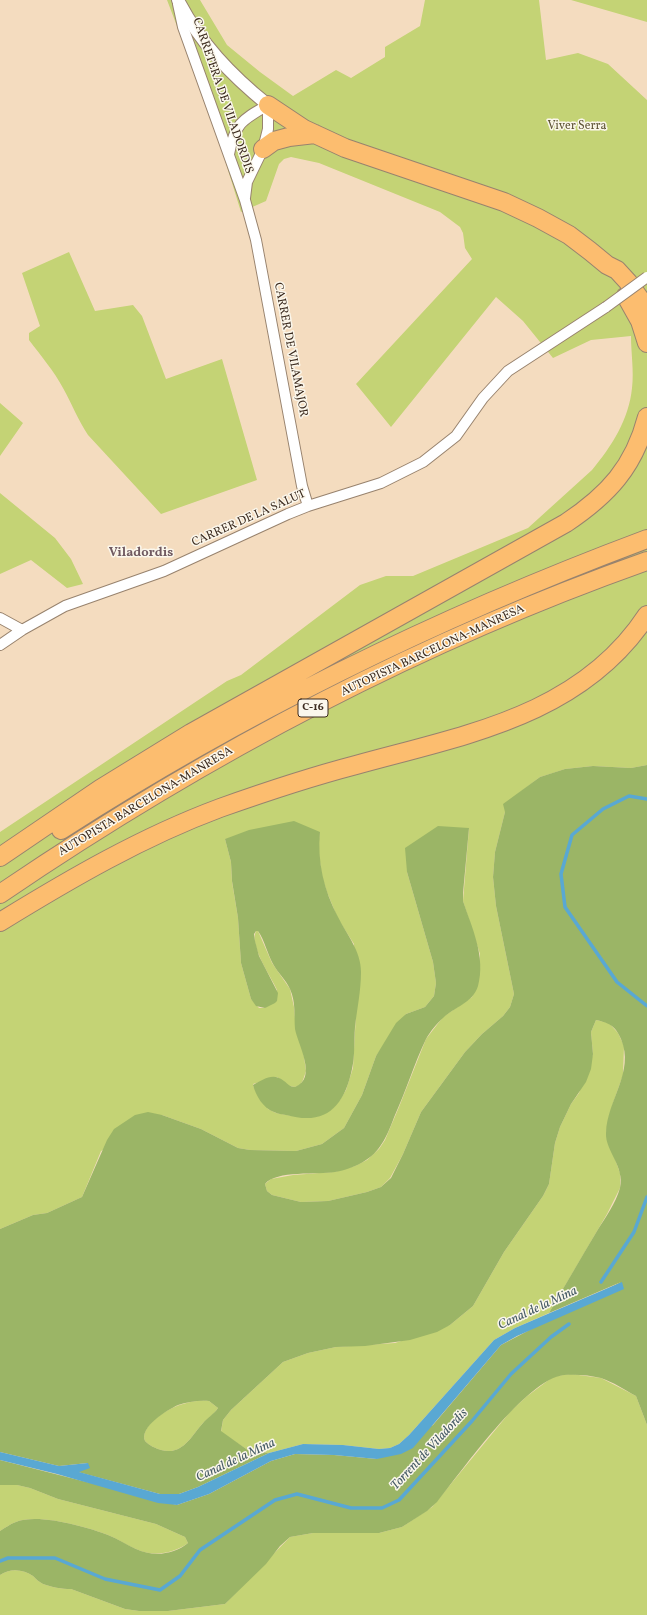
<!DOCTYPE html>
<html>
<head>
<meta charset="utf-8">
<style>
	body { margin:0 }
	canvas { display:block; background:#f4dcbf }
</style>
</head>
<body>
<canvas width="647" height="1615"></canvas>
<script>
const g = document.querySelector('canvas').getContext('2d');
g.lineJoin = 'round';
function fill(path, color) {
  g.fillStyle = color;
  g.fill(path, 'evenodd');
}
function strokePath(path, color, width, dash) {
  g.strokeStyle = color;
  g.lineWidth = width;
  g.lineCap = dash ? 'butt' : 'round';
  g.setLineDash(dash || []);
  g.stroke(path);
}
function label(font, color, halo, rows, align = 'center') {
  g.font = font + ' Vollkorn,serif';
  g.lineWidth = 3;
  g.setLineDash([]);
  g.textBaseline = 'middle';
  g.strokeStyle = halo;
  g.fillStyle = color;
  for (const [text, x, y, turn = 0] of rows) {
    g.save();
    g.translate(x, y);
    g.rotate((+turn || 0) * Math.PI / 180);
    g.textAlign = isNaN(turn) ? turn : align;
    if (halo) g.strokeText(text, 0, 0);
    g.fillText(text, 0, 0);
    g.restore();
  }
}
fill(new Path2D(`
	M 167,0 L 200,0 L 227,45 L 260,72 L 293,96 L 336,70 L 351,78 L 385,57 L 385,47 L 420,26 L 425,0 L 539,0 L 546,60 L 578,53 L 608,64 L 647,100 L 647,765 L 631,768 L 593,766 L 565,769 L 553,773 L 540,777 L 519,793 L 505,812 L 495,852 L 493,877 L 496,906 L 514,994 L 510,1007 L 503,1016 L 482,1034 L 465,1052 L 421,1112 L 403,1154 L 390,1178 L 381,1187 L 367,1192 L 328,1201 L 301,1202 L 272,1195 L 267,1191 L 265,1184 L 271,1179 L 293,1175 L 334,1172 L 355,1166 L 367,1160 L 379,1149 L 385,1140 L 399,1107 L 426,1039 L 443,1017 L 472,997 L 479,978 L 480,954 L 463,901 L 469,828 L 407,872 L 433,962 L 436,983 L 434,996 L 425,1007 L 406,1014 L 376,1056 L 362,1095 L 344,1128 L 322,1144 L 296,1151 L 250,1150 L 238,1148 L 201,1129 L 162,1115 L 101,1151 L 82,1197 L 47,1213 L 33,1215 L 0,1229 L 0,832 L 227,681 L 241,675 L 360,585 L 386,576 L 413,576 L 528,528 L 592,470 C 612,446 629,419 632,388 C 634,371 631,353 631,336 L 591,340 L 553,358 L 523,321 L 496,297 L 391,427 L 356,384 L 472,259 L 465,248 L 463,233 L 460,227 L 440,212 L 319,163 L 291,157 L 284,159 L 279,164 L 266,201 L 241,212 L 211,115 ZM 320,832 L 318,847 L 322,877 L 327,892 L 338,919 L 354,944 L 356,1014 L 353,1068 L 346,1090 L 340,1100 L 332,1109 L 316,1117 L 292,1116 L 276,1113 L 268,1109 L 254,1088 L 253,1084 L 277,1077 L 289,1086 L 295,1087 L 300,1085 L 303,1080 L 306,1071 L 303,1050 L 296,1030 L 294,1007 L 290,989 L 272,963 L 258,931 L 256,931 C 249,946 271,976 277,990 L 265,1008 L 259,1008 L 251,999 L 241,963 L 238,918 L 232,882 L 231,862 L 225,839 Z
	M 571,0 L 647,0 L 647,22 Z
	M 69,252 L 95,311 L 133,305 L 142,316 L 166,379 L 222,359 L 257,480 L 161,514 L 88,435 C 78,420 72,404 63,388 C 54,371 41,356 29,340 L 29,333 L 40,326 L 22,273 Z
	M 0,403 L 23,423 L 0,456 Z
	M 0,493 L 55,538 L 71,559 L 83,584 L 67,588 L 31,560 L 0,574 Z
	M 596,1020 L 609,1023 L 618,1033 L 624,1046 L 623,1075 L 613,1103 L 606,1134 L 620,1173 L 620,1188 L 607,1214 L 549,1313 L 515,1328 L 494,1340 L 409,1435 L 399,1444 L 390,1448 L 379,1449 L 343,1445 L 303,1444 L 269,1453 L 249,1451 L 221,1432 L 223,1420 L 231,1410 L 283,1362 L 308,1353 L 336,1347 L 395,1343 L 450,1325 L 473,1306 L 504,1252 L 543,1196 L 549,1184 L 555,1143 L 560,1127 L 571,1104 L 579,1093 L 593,1054 L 591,1032 Z
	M 571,1374 L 601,1378 L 636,1396 L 647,1425 L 647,1615 L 0,1615 L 0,1575 C 10,1568 23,1569 33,1576 C 36,1579 39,1582 43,1584 C 51,1587 62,1589 71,1589 L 125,1609 L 139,1611 L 168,1611 L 225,1604 L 290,1537 L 313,1533 L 379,1533 L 402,1527 L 432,1507 L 510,1412 L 526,1397 L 550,1379 L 556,1376 Z
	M 209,1401 L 218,1408 C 214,1414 208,1418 203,1423 C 191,1436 183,1456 161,1450 C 155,1448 150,1446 145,1441 C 139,1425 170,1407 183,1404 C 191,1401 200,1400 209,1401 Z
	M 0,1485 L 17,1485 L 30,1488 L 58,1499 L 156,1524 L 185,1537 L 188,1543 C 173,1554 152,1557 136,1549 C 126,1545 118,1539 108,1535 C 87,1527 38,1513 16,1522 C 10,1524 5,1528 0,1531 Z`), '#c4d375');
fill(new Path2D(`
	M 647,765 L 647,1425 L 636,1396 C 625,1390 613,1382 601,1378 C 590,1375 575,1374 564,1375 C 526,1379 462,1471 437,1502 L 427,1511 L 402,1527 L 379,1533 L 313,1533 L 290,1537 L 280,1546 L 266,1564 L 225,1604 L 168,1611 L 139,1611 L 125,1609 L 71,1589 C 62,1589 51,1587 43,1584 C 39,1582 36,1579 33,1576 C 23,1569 10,1568 0,1575 L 0,1531 C 5,1528 10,1524 16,1522 C 38,1513 87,1527 108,1535 C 118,1539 127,1545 136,1549 C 152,1557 174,1555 188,1543 L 185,1537 L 156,1524 L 58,1499 L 30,1488 L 17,1485 L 0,1485 L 0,1460 L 177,1505 L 209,1494 L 271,1461 L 295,1454 L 334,1455 L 377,1459 L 433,1425 L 501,1345 L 621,1282 L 549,1313 C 565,1285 581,1258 597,1231 C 605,1218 616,1203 620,1188 C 625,1166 605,1151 606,1133 C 607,1100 635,1072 621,1039 C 615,1025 609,1023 596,1020 L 591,1032 L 593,1054 L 591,1069 L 586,1082 L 571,1104 L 560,1127 L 555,1143 L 549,1184 L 543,1196 L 504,1252 L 473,1306 L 450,1325 L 437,1332 L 410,1340 L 365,1346 L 336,1347 L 308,1353 L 283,1362 L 231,1410 L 223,1420 L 221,1431 L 249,1451 L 269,1453 L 198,1487 L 179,1494 L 160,1494 L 78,1472 L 88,1463 L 59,1466 L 0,1452 L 0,1229 L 33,1215 L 47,1213 L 82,1197 L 107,1140 L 114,1129 L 135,1115 L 148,1112 L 162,1115 L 201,1129 L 238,1148 L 250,1150 L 296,1151 L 322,1144 L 344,1128 L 362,1095 L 376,1056 L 396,1023 L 406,1014 L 425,1007 L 434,996 L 436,983 L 433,962 L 407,872 L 405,848 L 438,826 L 469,828 L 463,893 L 463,901 C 472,928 486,957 478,986 C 473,1003 454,1007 443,1018 C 437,1023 430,1032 426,1039 C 414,1064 406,1091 395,1115 C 388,1133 382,1150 366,1160 C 357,1166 346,1170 335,1172 C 318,1175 276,1170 265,1184 L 267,1191 L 272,1195 L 301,1202 L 328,1201 L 367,1192 L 381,1187 L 391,1178 L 403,1154 L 421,1112 L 465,1052 L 482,1034 L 503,1016 L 510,1007 L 514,994 L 496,906 L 493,877 L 495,852 L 505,812 L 503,804 L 540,777 L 565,769 L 593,766 L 631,768 ZM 209,1401 L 218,1408 C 214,1414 207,1418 203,1423 C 191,1436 183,1456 161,1450 C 155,1448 150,1446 145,1441 C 139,1427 167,1410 178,1405 C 187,1402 199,1400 209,1401 Z
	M 294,821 L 320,832 C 317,861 324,891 338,917 C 347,935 361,951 361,972 C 361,991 357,1009 355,1027 C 354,1041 355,1056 352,1069 C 344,1107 326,1126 286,1115 C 282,1114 278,1114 274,1112 C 263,1108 256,1096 253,1085 C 264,1079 273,1072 284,1081 C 288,1084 290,1087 295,1087 C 318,1078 298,1045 295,1029 C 294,1016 296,1002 290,989 C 286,980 278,973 273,964 C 267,953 265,941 258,931 L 256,931 L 254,934 L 255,941 L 259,956 L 278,993 L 277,1001 L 275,1003 L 265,1008 L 256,1006 L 251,999 L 241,963 L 238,918 L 232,881 L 231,862 L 225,839 L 249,830 Z`), '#9bb566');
fill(new Path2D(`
	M 622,1282 L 624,1289 L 517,1336 L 501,1345 L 413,1448 L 401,1454 L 377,1459 L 334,1455 L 295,1454 L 271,1461 L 209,1494 L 177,1505 L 158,1503 L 57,1474 L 0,1460 L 0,1452 L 59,1466 L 88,1463 L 90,1468 L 79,1472 L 160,1494 L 179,1494 L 198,1487 L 269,1453 L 303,1444 L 343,1445 L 379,1449 L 390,1448 L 399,1444 L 409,1435 L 494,1340 L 515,1328 Z`), '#59a8d3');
strokePath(new Path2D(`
	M 647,799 L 629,796 L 603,809 L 572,835 L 561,874 L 565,907 L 617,982 L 647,1006
	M 601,1282 L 634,1232 L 647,1197
	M 0,1561 L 8,1558 L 55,1558 L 105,1579 L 160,1590 L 180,1576 L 200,1550 L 275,1500 L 297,1494 L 351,1508 L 382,1508 L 399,1500 L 472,1421 L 511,1374 L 551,1337 L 569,1324`), '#59a8d3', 3.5);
const minor = new Path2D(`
	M 178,4 L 183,27 L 245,200 L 256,240 L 302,486 L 308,506
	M 229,154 C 235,123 242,120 268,105 L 268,129 L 263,149 L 247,182 L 245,198
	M 0,618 L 22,630
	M 0,645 L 22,630 L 65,606 L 164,571 L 288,514 L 308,506 L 381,483 L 423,462 L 456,436 L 483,398 L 508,371 L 606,307`);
const tertiary = new Path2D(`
	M 178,0 C 200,43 231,75 268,105`);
const motorway = new Path2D(`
	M 268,105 L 304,129 L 345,148 L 504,202 L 538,218 L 569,235 L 590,251 L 607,265 L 617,270 L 628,282 L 647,309
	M 263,149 L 274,141 L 289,137 L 315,134
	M 626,296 L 640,321 L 647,343
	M 61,830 C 246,711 441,616 647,539
	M 0,857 L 100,789 L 191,733 L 566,523 C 608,495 634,467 647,417
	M 0,894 C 200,758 418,642 647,561
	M 0,922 C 70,879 142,837 220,808 C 265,792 310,777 356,765 C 464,735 581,716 647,615`);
strokePath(minor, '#98836e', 12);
strokePath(tertiary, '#98836e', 14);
strokePath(motorway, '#98836e', 20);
strokePath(minor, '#fff', 10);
strokePath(tertiary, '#fff', 12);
strokePath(motorway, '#fcbd6f', 18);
const minorBridge = new Path2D(`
	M 606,307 L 647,277`);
strokePath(minorBridge, '#98836e', 12, []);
strokePath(minorBridge, '#fff', 10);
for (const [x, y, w] of [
	[313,708,30]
]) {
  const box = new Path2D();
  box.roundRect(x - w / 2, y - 9, w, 18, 3);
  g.fillStyle = '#fbf7ec';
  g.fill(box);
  strokePath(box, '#3b2a1e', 1);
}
label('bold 11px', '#3b2a1e', null, [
	["C-16",313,708]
]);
label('12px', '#3b2a1e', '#fbf7ec', [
	["CARRETERA DE VILADORDIS",222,96,71],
	["CARRER DE VILAMAJOR",290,350,79],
	["CARRER DE LA SALUT",249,519,-24],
	["AUTOPISTA BARCELONA-MANRESA",433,651,-25],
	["AUTOPISTA BARCELONA-MANRESA",146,802,-31]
]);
label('12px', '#5d5434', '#fbf7ec', [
	["Viver Serra",577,127]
]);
label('bold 13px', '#705a61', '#fbf7ec', [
	["Viladordis",141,554]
]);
label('italic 13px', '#475c66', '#fbf7ec', [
	["Canal de la Mina",538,1309,-25],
	["Torrent de Viladordis",430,1450,-47],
	["Canal de la Mina",236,1461,-25]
]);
</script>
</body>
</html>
